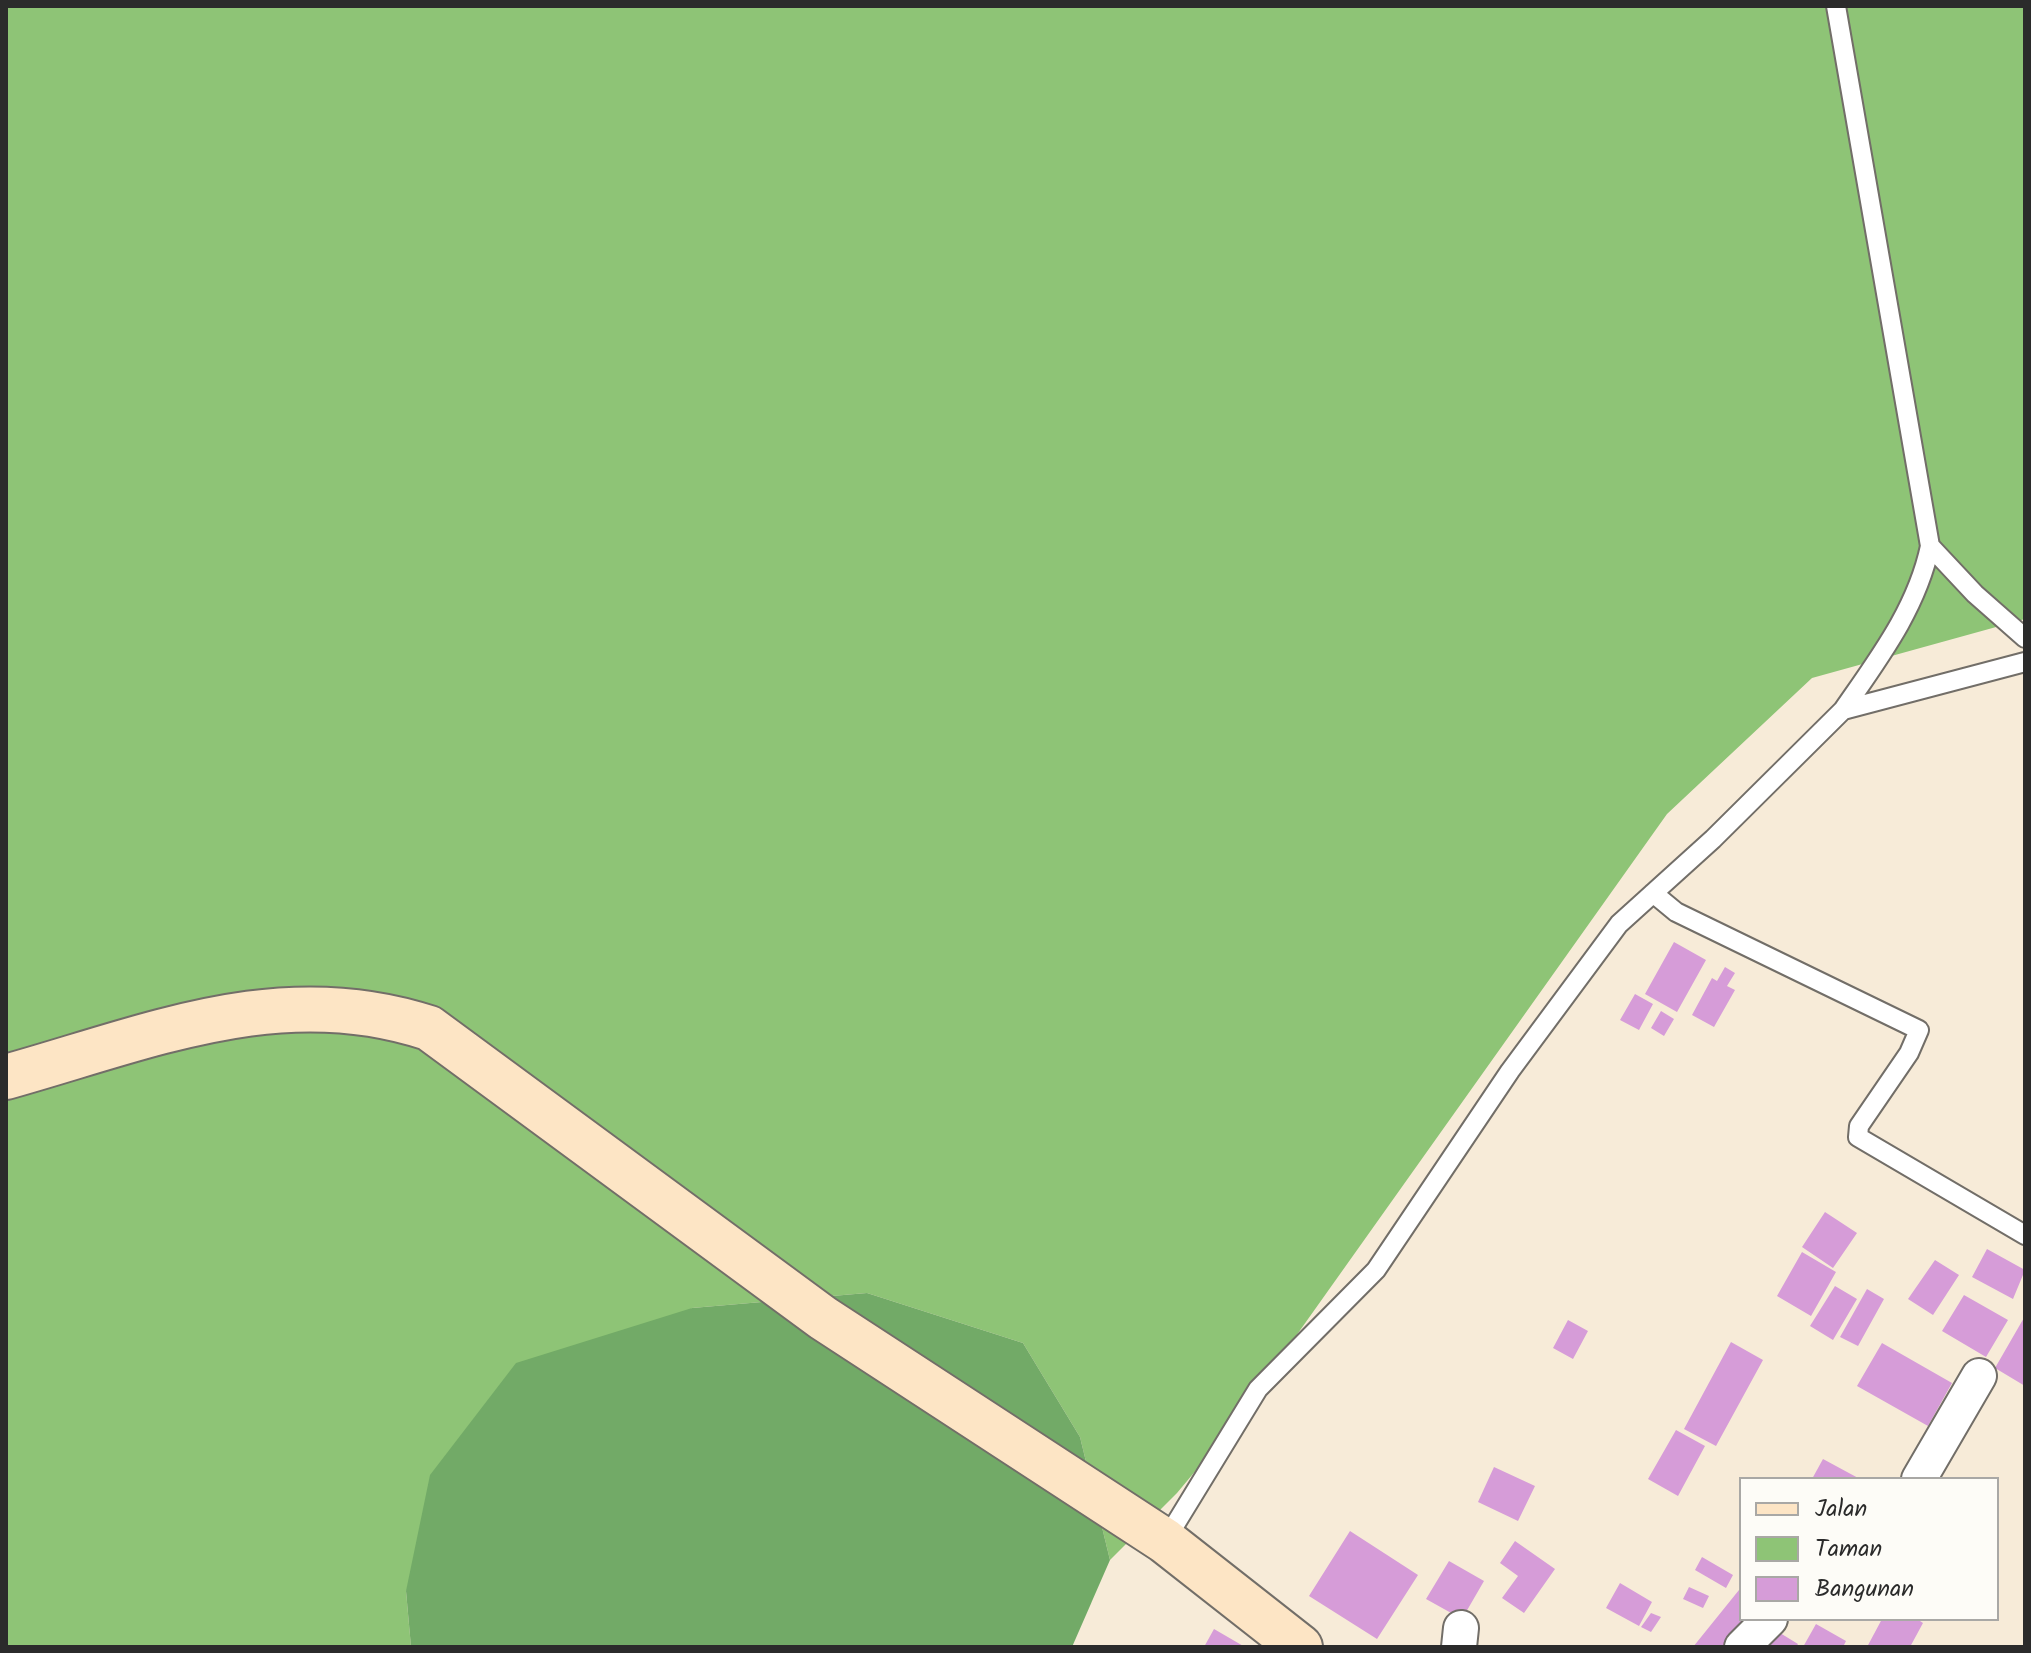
<!DOCTYPE html>
<html>
<head>
<meta charset="utf-8">
<style>
	body { margin:0 }
	#map { position:relative; width:2031px; height:1653px; overflow:hidden; background:#f7ebd8; font-family:Kalam,sans-serif }
	canvas { display:block }
	.frame { position:absolute; inset:0; border:8px solid #2b2b2b; pointer-events:none }
	.legend { position:absolute; left:1739px; top:1477px; width:260px; height:144px; box-sizing:border-box; background:#fdfcf7; border:2px solid #a9a8a5; margin:0; padding:10px 14px; list-style:none; font-size:24px; color:#2b2b2b }
	.legend li { display:flex; align-items:center; gap:16px; height:40px }
	.legend b { width:40px; border:2px solid #a9a8a5 }
</style>
</head>
<body>
<div id="map">
<canvas width="2031" height="1653"></canvas>
<div class="frame"></div>
<ul class="legend">
<li><b style="height:10px;background:#fde5c5"></b>Jalan</li>
<li><b style="height:22px;background:#8ec476"></b>Taman</li>
<li><b style="height:22px;background:#d69cd8"></b>Bangunan</li>
</ul>
</div>
<script>
const g = document.querySelector('canvas').getContext('2d');
g.lineJoin = 'round';
function fill(path, color) {
  g.fillStyle = color;
  g.fill(path, 'evenodd');
}
function strokePath(path, color, width, dash) {
  g.strokeStyle = color;
  g.lineWidth = width;
  g.lineCap = dash ? 'butt' : 'round';
  g.setLineDash(dash || []);
  g.stroke(path);
}
fill(new Path2D(`
	M 6,6 L 2025,6 L 2025,619 L 1812,678 L 1667,814 L 1227,1433 L 1177,1493 L 1110,1560 L 1080,1437 L 1023,1343 L 867,1293 L 692,1308 L 406,1591 L 411,1647 L 6,1647 Z`), '#8ec476');
fill(new Path2D(`
	M 867,1293 L 1023,1343 L 1080,1437 L 1110,1560 L 1072,1647 L 411,1647 L 406,1591 L 430,1475 L 516,1363 L 692,1308 Z`), '#72aa67');
fill(new Path2D(`
	M 1674,942 L 1706,960 L 1677,1012 L 1645,994 Z
	M 1725,967 L 1735,973 L 1727,986 L 1735,990 L 1714,1027 L 1692,1015 L 1712,978 L 1717,981 Z
	M 1635,994 L 1653,1004 L 1639,1030 L 1620,1020 Z
	M 1661,1011 L 1674,1019 L 1664,1036 L 1651,1028 Z
	M 1825,1212 L 1857,1233 L 1833,1268 L 1802,1247 Z
	M 1987,1249 L 2025,1270 L 2013,1299 L 1972,1277 Z
	M 1802,1252 L 1836,1272 L 1811,1316 L 1777,1296 Z
	M 1935,1260 L 1959,1275 L 1933,1315 L 1908,1299 Z
	M 1835,1286 L 1857,1299 L 1833,1340 L 1810,1326 Z
	M 1867,1289 L 1884,1299 L 1858,1346 L 1840,1337 Z
	M 1964,1295 L 2008,1320 L 1986,1357 L 1942,1331 Z
	M 2025,1316 L 2025,1386 L 1995,1368 Z
	M 1568,1320 L 1588,1331 L 1573,1359 L 1553,1348 Z
	M 1731,1342 L 1763,1360 L 1716,1446 L 1684,1429 Z
	M 1882,1343 L 1952,1383 L 1928,1426 L 1857,1386 Z
	M 1676,1430 L 1705,1446 L 1678,1496 L 1648,1479 Z
	M 1823,1459 L 1860,1479 L 1812,1479 Z
	M 1494,1467 L 1535,1486 L 1518,1521 L 1478,1502 Z
	M 1350,1531 L 1418,1575 L 1377,1639 L 1309,1596 Z
	M 1515,1541 L 1555,1569 L 1524,1613 L 1502,1598 L 1518,1576 L 1500,1563 Z
	M 1702,1557 L 1733,1575 L 1726,1588 L 1695,1570 Z
	M 1449,1561 L 1484,1581 L 1462,1619 L 1426,1599 Z
	M 1620,1583 L 1652,1602 L 1639,1626 L 1606,1608 Z
	M 1689,1587 L 1709,1596 L 1703,1608 L 1683,1599 Z
	M 1739,1590 L 1741,1619 L 1758,1619 L 1736,1647 L 1693,1647 Z
	M 1651,1613 L 1661,1617 L 1651,1632 L 1641,1627 Z
	M 1882,1619 L 1917,1619 L 1923,1623 L 1910,1647 L 1867,1647 Z
	M 1816,1624 L 1846,1641 L 1843,1647 L 1803,1647 Z
	M 1767,1625 L 1798,1644 L 1796,1647 L 1753,1647 Z
	M 1214,1629 L 1245,1647 L 1204,1647 Z`), '#d69cd8');
const service = new Path2D(`
	M 1836,6 L 1930,546 C 1917,608 1879,658 1843,710
	M 1930,546 L 1975,594 L 2025,638
	M 1653,893 L 1676,912 L 1919,1030 L 1909,1053 L 1859,1126 L 1858,1137 L 2025,1235
	M 1165,1541 L 1258,1389 L 1376,1270 L 1510,1071 L 1619,924 L 1713,839 L 1843,710 L 2025,662`);
const minor = new Path2D(`
	M 1919,1479 L 1979,1376
	M 1459,1647 L 1461,1628
	M 1742,1647 L 1770,1619`);
const secondary = new Path2D(`
	M 6,1077 C 149,1037 281,979 429,1028 L 823,1318 L 1165,1541 L 1300,1647`);
strokePath(service, '#726e68', 22);
strokePath(minor, '#726e68', 38);
strokePath(secondary, '#726e68', 48);
strokePath(service, '#fff', 18);
strokePath(minor, '#fff', 34);
strokePath(secondary, '#fde5c5', 44);
</script>
</body>
</html>
